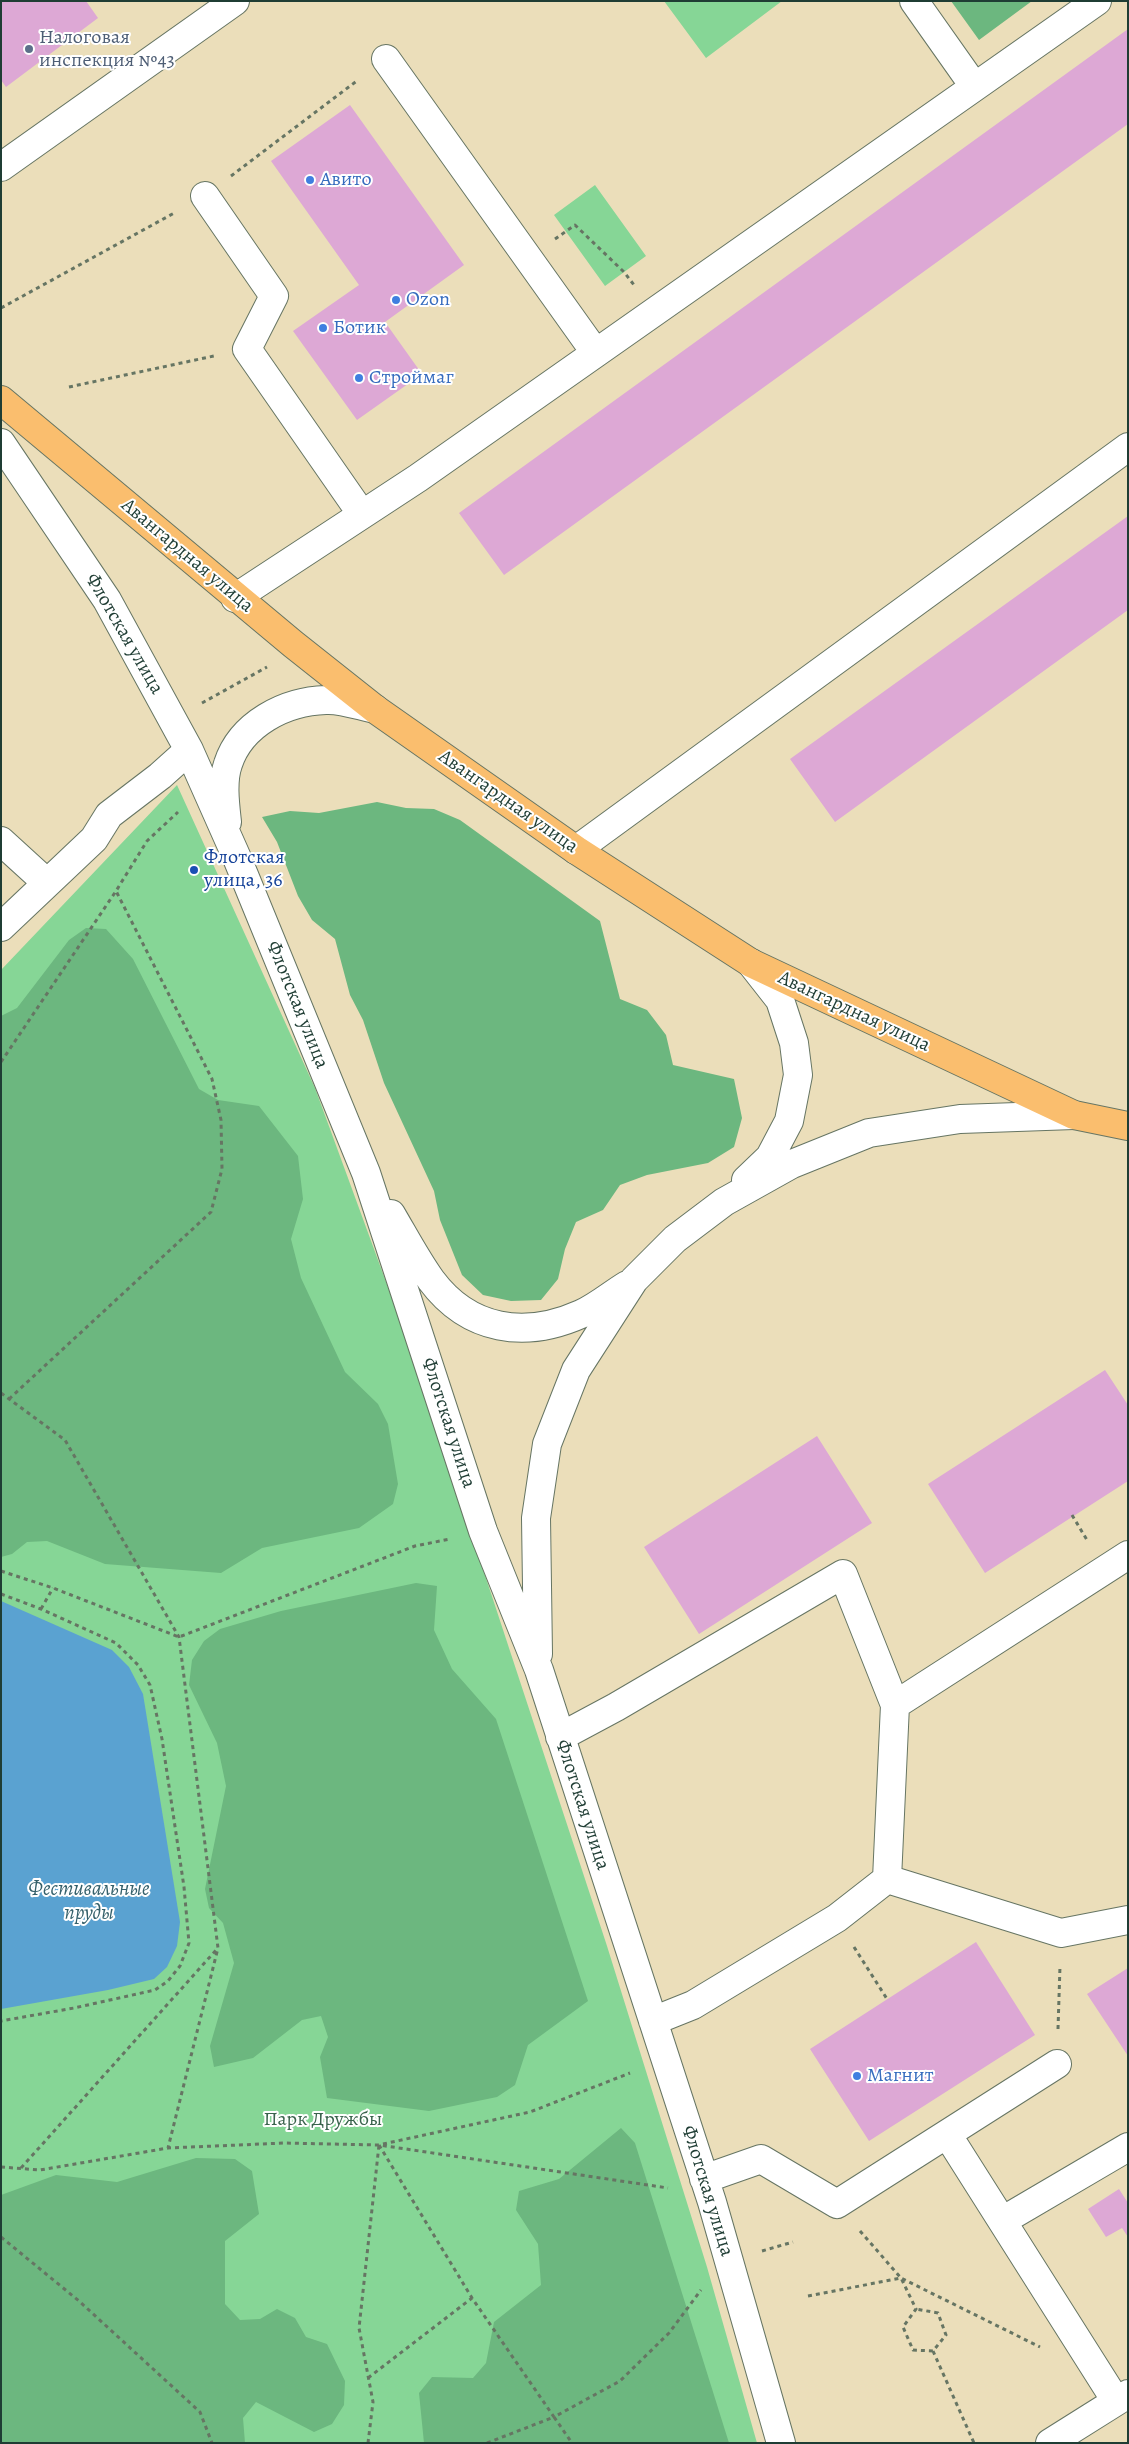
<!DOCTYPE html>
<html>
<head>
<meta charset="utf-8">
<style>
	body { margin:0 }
	#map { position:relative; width:1129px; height:2444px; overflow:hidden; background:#ebdeba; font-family:Alegreya,serif }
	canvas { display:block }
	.frame { position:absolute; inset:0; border:2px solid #1f3d34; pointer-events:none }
</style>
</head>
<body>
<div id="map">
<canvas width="1129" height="2444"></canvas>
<div class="frame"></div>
</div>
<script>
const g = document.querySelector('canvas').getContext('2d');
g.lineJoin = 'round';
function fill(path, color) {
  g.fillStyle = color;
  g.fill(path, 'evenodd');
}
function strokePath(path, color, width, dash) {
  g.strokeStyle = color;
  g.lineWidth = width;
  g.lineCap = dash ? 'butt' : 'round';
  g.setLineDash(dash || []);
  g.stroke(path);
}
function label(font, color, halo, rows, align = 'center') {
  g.font = font + ' Alegreya,serif';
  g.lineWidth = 4;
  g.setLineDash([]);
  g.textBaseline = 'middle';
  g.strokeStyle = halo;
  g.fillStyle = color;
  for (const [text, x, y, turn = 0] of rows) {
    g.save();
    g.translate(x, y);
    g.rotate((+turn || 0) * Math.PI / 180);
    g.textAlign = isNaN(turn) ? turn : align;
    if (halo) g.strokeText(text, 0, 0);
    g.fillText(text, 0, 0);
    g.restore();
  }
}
fill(new Path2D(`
	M 664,1 L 782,1 L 706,58 Z
	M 595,185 L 646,256 L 605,286 L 554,215 Z
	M 177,785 L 315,1088 L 411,1350 L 607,1946 L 707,2267 L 757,2443 L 1,2443 L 1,970 Z`), '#86d696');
fill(new Path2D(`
	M 951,1 L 1032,1 L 979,40 Z
	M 377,802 L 406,808 L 434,809 L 460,820 L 600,921 L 620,999 L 647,1010 L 666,1035 L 673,1065 L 734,1079 L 742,1118 L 734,1147 L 708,1163 L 647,1175 L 620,1185 L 603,1210 L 576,1222 L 565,1249 L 558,1279 L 541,1300 L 511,1301 L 483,1295 L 462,1275 L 440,1220 L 434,1191 L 384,1083 L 363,1020 L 350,995 L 335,939 L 312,920 L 298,896 L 277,842 L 262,817 L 290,811 L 319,813 Z
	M 86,928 L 106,929 L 133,959 L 199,1089 L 218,1100 L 259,1106 L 298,1156 L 303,1199 L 291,1239 L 301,1278 L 345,1372 L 378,1404 L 388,1424 L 398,1484 L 393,1504 L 359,1528 L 262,1548 L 221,1573 L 105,1564 L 47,1541 L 27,1542 L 12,1554 L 1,1557 L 1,1016 L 17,1008 L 69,940 Z
	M 416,1583 L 437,1586 L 434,1630 L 452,1669 L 496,1719 L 588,2001 L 528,2045 L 515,2085 L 497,2097 L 429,2111 L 327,2098 L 320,2057 L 328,2037 L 321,2016 L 302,2020 L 253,2058 L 214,2067 L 210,2046 L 234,1963 L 223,1923 L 209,1908 L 205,1889 L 226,1786 L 217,1743 L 189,1685 L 192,1660 L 204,1641 L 220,1629 L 281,1611 Z
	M 621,2128 L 635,2143 L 729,2443 L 424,2443 L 419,2393 L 432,2377 L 473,2378 L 486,2363 L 494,2322 L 541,2285 L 538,2244 L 516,2210 L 519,2191 L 559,2179 Z
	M 196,2158 L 235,2159 L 252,2171 L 259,2214 L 225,2241 L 225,2304 L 240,2320 L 260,2319 L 277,2309 L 295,2318 L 306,2337 L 327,2344 L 345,2381 L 344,2405 L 332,2424 L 314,2432 L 256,2402 L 243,2418 L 245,2443 L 1,2443 L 1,2195 L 56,2175 L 117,2182 Z`), '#6cb77f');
fill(new Path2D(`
	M 1,1601 L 112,1650 L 129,1667 L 143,1694 L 180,1922 L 177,1946 L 167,1967 L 154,1979 L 108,1990 L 1,2009 Z`), '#5aa2d1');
fill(new Path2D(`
	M 1,1 L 86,1 L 98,18 L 6,87 L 1,80 Z
	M 1128,29 L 1128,124 L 504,575 L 459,513 Z
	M 350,105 L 464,265 L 385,322 L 422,374 L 357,420 L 293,331 L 359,285 L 271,161 Z
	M 1128,516 L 1128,610 L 835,822 L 790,759 Z
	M 1105,1370 L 1128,1405 L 1128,1481 L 985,1573 L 928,1484 Z
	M 817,1436 L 872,1523 L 699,1634 L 644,1547 Z
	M 976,1942 L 1035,2035 L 869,2141 L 810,2049 Z
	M 1128,1968 L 1128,2056 L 1087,1994 Z
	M 1119,2189 L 1128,2203 L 1128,2237 L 1122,2228 L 1106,2237 L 1088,2209 Z`), '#dda8d5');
const minor = new Path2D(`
	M 914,1 L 974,86
	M 386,59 L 595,352
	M 1,167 L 235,1
	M 205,196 L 274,296 L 247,349 L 361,513
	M 1,443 L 107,600 L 189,750 L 237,858 L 366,1173 L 483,1531 L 539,1670 L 712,2202 L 781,2443
	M 235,598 L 418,478 L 1097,1
	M 227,822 C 225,804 222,781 228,764 C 241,724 285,701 326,700 C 341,699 360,706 375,709
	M 1,841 L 47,883
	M 576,850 L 1128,447
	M 1,927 L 94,839 L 109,815 L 160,776 L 189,750
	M 746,1180 L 770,1157 L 789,1121 L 798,1075 L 794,1043 L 780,1000 L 751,963
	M 391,1214 C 404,1236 416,1259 431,1280 C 469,1331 525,1339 581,1314 C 597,1307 612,1294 627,1285
	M 538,1654 L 536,1518 L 547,1444 L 576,1370 L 634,1280 L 675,1239 L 724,1202 L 792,1164 L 869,1133 L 960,1119 L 1074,1115
	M 560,1737 L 616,1707 L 843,1574 L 895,1705
	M 887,1879 L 895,1705 L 1128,1555
	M 653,2021 L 693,2005 L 837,1918 L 887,1879 L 1061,1933 L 1128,1920
	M 947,2134 L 1116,2401
	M 704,2179 L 761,2159 L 837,2204 L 1057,2064
	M 1002,2221 L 1128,2147
	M 1050,2443 L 1128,2394`);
const major = new Path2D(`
	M 1,400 L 293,644 L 375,709 L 576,850 L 751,963 L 1074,1115 L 1128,1126`);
strokePath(minor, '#667563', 30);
strokePath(major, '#667563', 30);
strokePath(new Path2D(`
	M 231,176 L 358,80
	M 555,239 L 575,225 L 624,272 L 634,285
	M 1,308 L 176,212
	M 69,387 L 214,356
	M 202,703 L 267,667
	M 1,1062 L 116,891 L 147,841 L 178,812
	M 1,1393 L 65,1440 L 179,1637 L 218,1948 L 168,2148
	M 9,1399 L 211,1212 L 222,1169 L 221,1120 L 212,1079 L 116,891
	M 1072,1515 L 1087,1540
	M 1,1571 L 53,1588 L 179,1637 L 415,1546 L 450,1539
	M 1,1594 L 41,1609 L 116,1643 L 138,1665 L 150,1685 L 162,1739 L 184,1887 L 189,1943 L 180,1966 L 168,1981 L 155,1990 L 74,2008 L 1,2021
	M 41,1609 L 53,1588
	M 854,1947 L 887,1999
	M 1058,2029 L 1060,1966
	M 383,2144 L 530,2112 L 630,2073
	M 379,2145 L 472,2298 L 554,2417 L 620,2381 L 669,2333 L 701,2290
	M 1,2167 L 40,2170 L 168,2148 L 285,2143 L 379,2145 L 668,2188
	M 21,2168 L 217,1949
	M 860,2231 L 901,2278 L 916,2309 L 903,2327 L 913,2350 L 933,2351 L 946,2335 L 938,2313 L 916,2309
	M 1,2237 L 79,2301 L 200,2412 L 212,2443
	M 762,2251 L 793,2242
	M 808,2296 L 901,2278 L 1040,2347
	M 933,2351 L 974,2443
	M 368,2378 L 472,2298
	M 368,2443 L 373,2402 L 359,2328 L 379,2145
	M 487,2443 L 554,2417 L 572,2443`), '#667563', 3, [4, 4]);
strokePath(minor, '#fff', 28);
strokePath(major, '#fabe6e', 28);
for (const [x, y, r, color] of [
	[29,49,5,"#5c6f8a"],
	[310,180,5,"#3f7fe0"],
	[396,300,5,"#3f7fe0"],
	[323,328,5,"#3f7fe0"],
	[359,378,5,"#3f7fe0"],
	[194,870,5,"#1a4fb4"],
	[857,2076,5,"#3f7fe0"]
]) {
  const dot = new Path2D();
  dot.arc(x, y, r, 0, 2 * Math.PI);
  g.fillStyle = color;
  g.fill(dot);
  strokePath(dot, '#fff', 2);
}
label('20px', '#4e5e75', '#fff', [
	["Налоговая",39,38],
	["инспекция №43",39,61]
], 'left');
label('20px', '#366cbe', '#fff', [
	["Авито",320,180],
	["Ozon",406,300],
	["Ботик",333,328],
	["Строймаг",369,378],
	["Магнит",867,2076]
], 'left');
label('20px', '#1f3d34', '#fff', [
	["Авангардная улица",187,556,40],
	["Флотская улица",124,634,60],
	["Авангардная улица",508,802,35],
	["Флотская улица",297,1005,68],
	["Авангардная улица",854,1012,25],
	["Флотская улица",448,1423,72],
	["Флотская улица",582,1805,72],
	["Флотская улица",707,2191,73]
]);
label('20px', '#164399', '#fff', [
	["Флотская",204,858],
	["улица, 36",204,881]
], 'left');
label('20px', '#39634c', '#fff', [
	["Парк Дружбы",323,2120]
]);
label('italic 21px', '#34606b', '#fff', [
	["Фестивальные",89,1890],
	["пруды",89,1914]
]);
</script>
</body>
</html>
